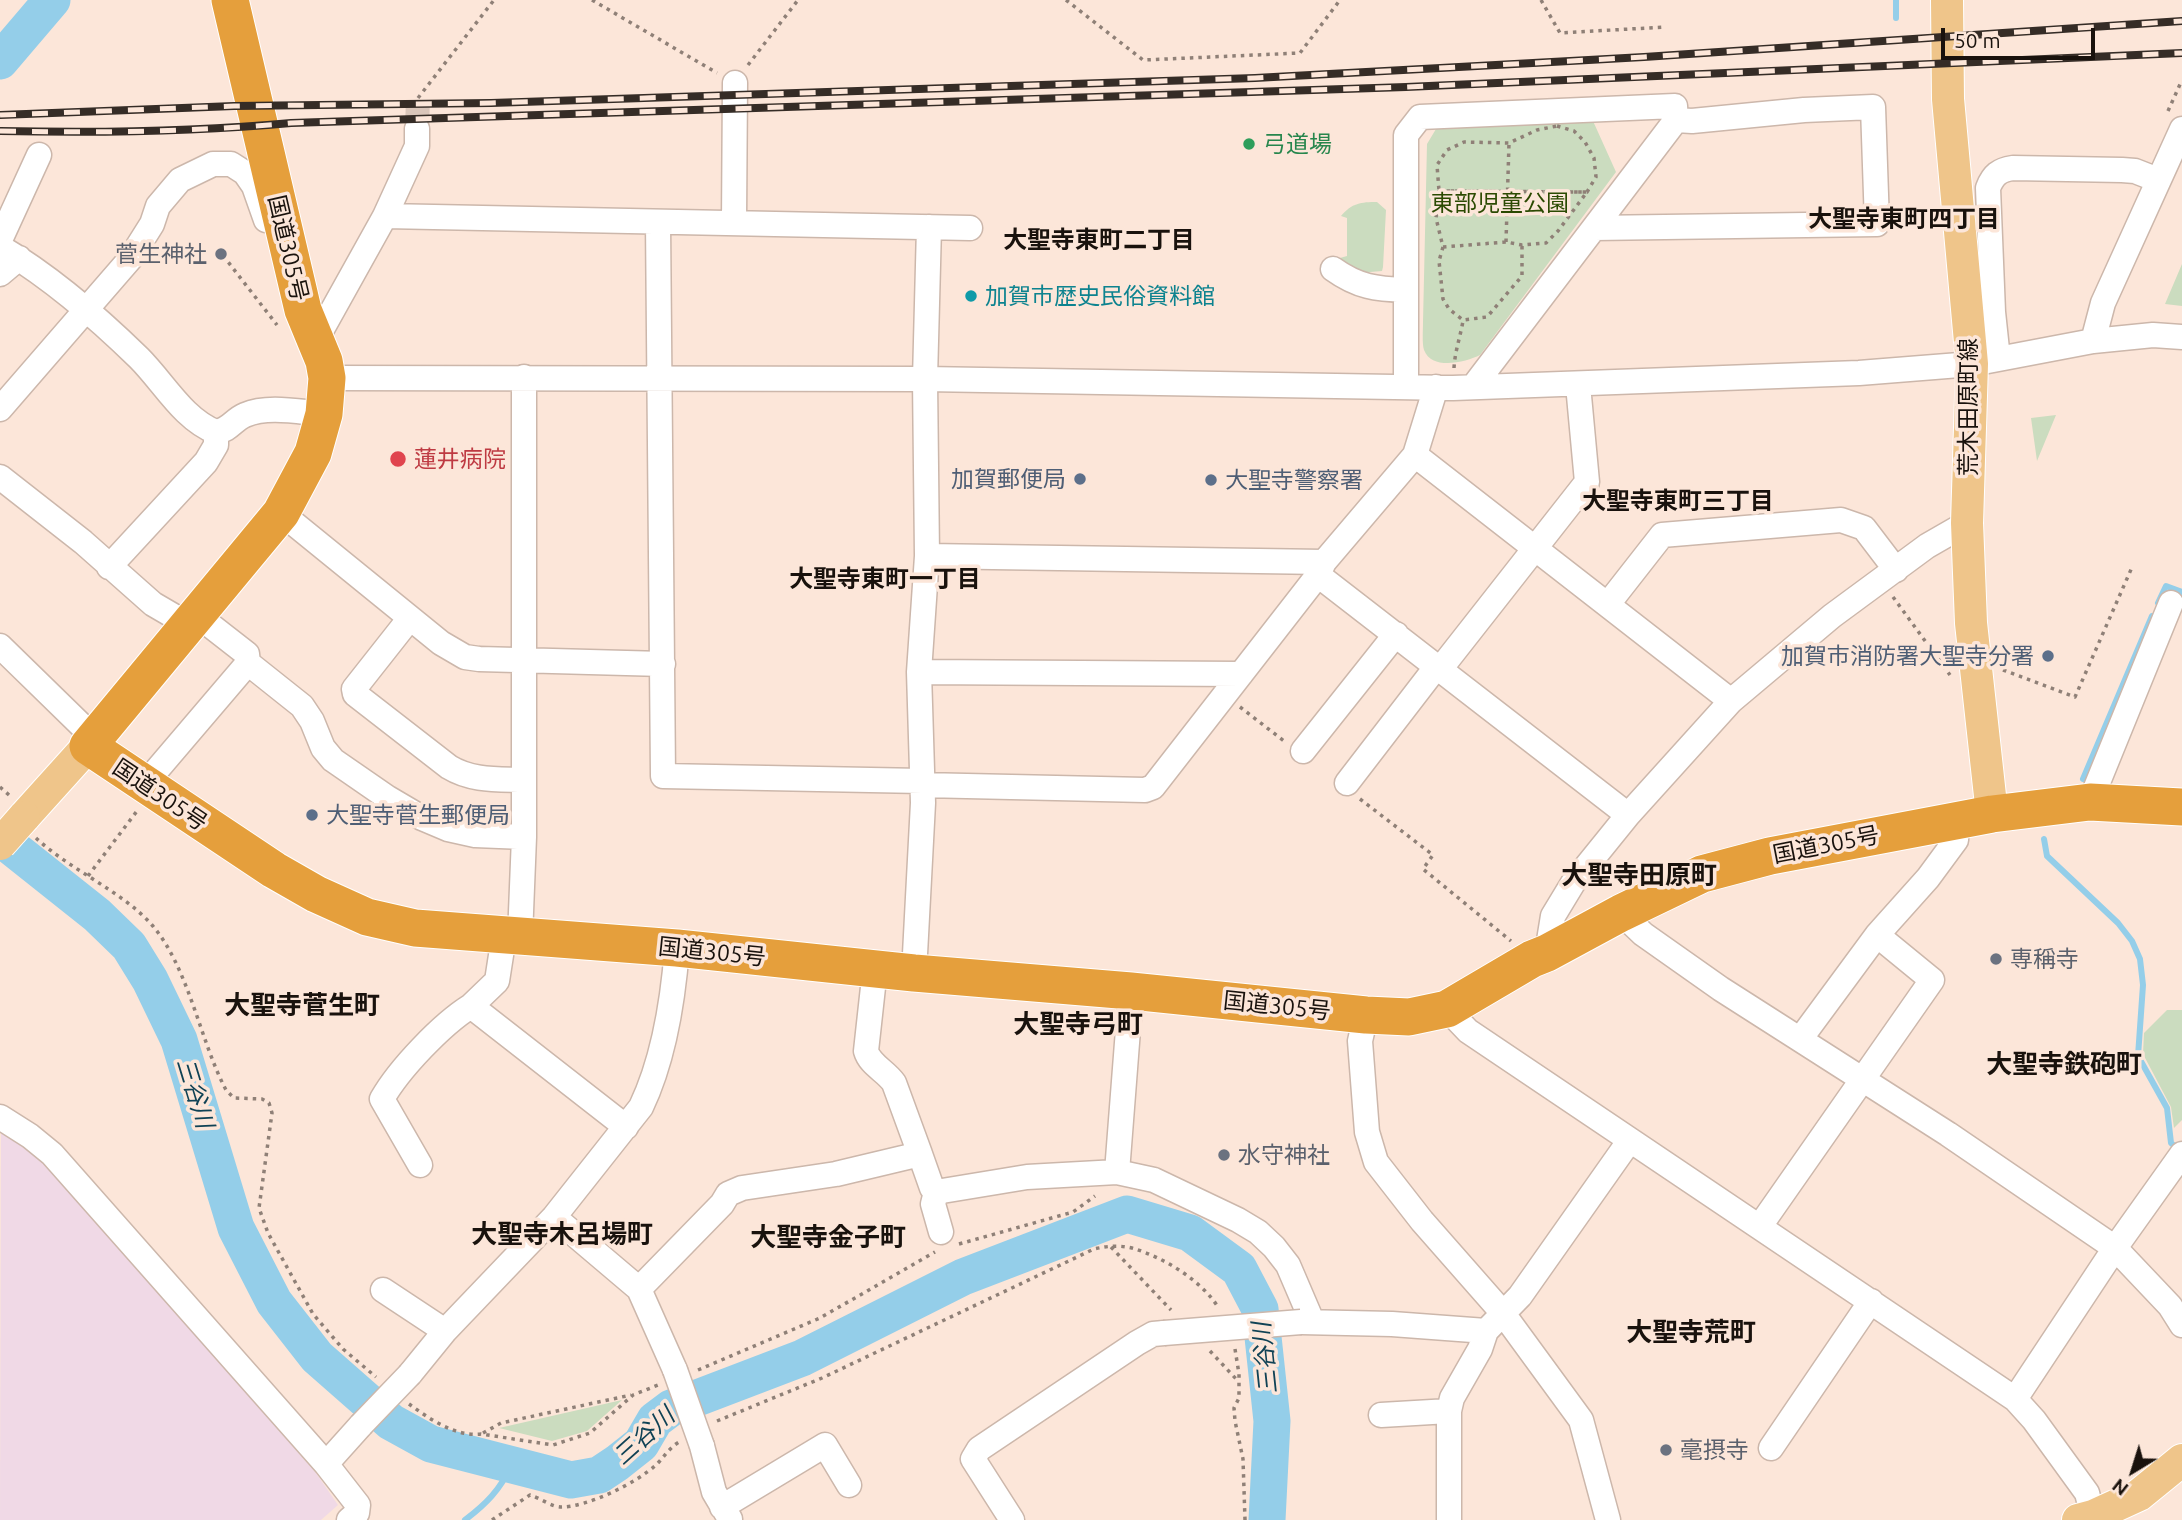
<!DOCTYPE html>
<html>
<head>
<meta charset="utf-8">
<style>
	body { margin:0 }
	#map { position:relative; width:2182px; height:1520px; overflow:hidden; background:#fce6d9; font-family:Ubuntu,sans-serif }
	canvas { display:block }
	.north { position:absolute; left:2098px; top:1436px; width:70px; height:70px; -webkit-text-stroke:5px #fce6d9; paint-order:stroke; rotate:218deg; font-size:19px; font-weight:700; line-height:28px; text-align:center; color:#19120d }
	.north::after { content:''; display:block; margin:auto; width:24px; height:32px; background:#19120d; clip-path:polygon(50% 0,100% 100%,50% 72%,0 100%) }
	.scale { position:absolute; left:1941px; top:28px; width:154px; height:32px; box-sizing:border-box; border:4px solid #19120d; border-top:0; padding-left:9px; font-size:21px; line-height:24px; white-space:nowrap; color:#19120d; -webkit-text-stroke:5px #fce6d9; paint-order:stroke }
</style>
</head>
<body>
<div id="map">
<canvas width="2182" height="1520"></canvas>
<div class="north">N</div>
<div class="scale">50 m</div>
</div>
<script>
const g = document.querySelector('canvas').getContext('2d');
g.lineJoin = 'round';
function fill(path, color) {
  g.fillStyle = color;
  g.fill(path, 'evenodd');
}
function strokePath(path, color, width, dash) {
  g.strokeStyle = color;
  g.lineWidth = width;
  g.lineCap = dash ? 'butt' : 'round';
  g.setLineDash(dash || []);
  g.stroke(path);
}
function label(font, color, halo, rows, align = 'center') {
  g.font = font + ' Ubuntu,"Noto Sans JP",sans-serif';
  g.lineWidth = 7;
  g.setLineDash([]);
  g.textBaseline = 'middle';
  g.strokeStyle = halo;
  g.fillStyle = color;
  for (const [text, x, y, turn = 0] of rows) {
    g.save();
    g.translate(x, y);
    g.rotate((+turn || 0) * Math.PI / 180);
    g.textAlign = isNaN(turn) ? turn : align;
    if (halo) g.strokeText(text, 0, 0);
    g.fillText(text, 0, 0);
    g.restore();
  }
}
fill(new Path2D(`
	M 1,1129 L 48,1167 L 316,1473 L 338,1505 L 321,1520 L 0,1520 Z`), '#f0d9e6');
fill(new Path2D(`
	M 1593,121 L 1616,172 L 1480,355 C 1466,362 1432,371 1424,350 C 1422,343 1423,331 1423,322 L 1427,144 L 1436,129 Z
	M 1377,202 L 1386,210 L 1383,267 L 1382,271 L 1358,273 L 1340,258 L 1347,256 L 1347,218 L 1341,216 C 1352,203 1361,202 1377,202 Z
	M 2182,264 L 2182,306 L 2165,304 Z
	M 2056,415 L 2037,461 L 2031,418 Z
	M 2167,1010 L 2182,1010 L 2182,1120 L 2174,1128 L 2171,1107 L 2143,1054 L 2144,1033 Z
	M 622,1400 L 587,1431 L 552,1441 L 499,1428 Z`), '#cbdcbf');
strokePath(new Path2D(`
	M 1896,18 L 1896,0
	M 2158,603 L 2166,586 L 2182,592
	M 2083,779 L 2152,616
	M 2044,839 L 2047,856 L 2118,923 L 2132,941 L 2140,959 L 2143,985 L 2138,1056 L 2167,1108 L 2171,1143 L 2178,1149
	M 465,1520 C 486,1504 500,1490 511,1466`), '#94cee9', 6);
strokePath(new Path2D(`
	M 0,61 L 52,0
	M 0,838 L 97,915 L 129,946 L 150,980 L 179,1040 L 236,1228 L 274,1302 L 317,1357 L 391,1422 L 431,1444 L 571,1480 L 599,1475 L 617,1463 L 641,1444 L 655,1420 L 671,1408 L 802,1358 L 963,1277 L 1127,1214 L 1190,1233 L 1239,1269 L 1260,1309 L 1272,1421 L 1267,1520`), '#94cee9', 37);
strokePath(new Path2D(`
	M 417,129 L 418,98`), '#dac6ba', 24, [24, 12]);
const minor = new Path2D(`
	M 385,216 L 970,228
	M 734,222 L 735,83
	M 658,223 L 663,776 L 922,781
	M 1594,228 L 1877,224 L 1873,107 L 1804,110 L 1692,121 L 1676,120
	M 0,240 L 39,155
	M 0,247 C 51,277 97,317 139,358 C 164,383 183,419 216,432
	M 1333,269 C 1358,287 1376,289 1406,290
	M 0,274 L 19,258
	M 316,340 L 385,216 L 417,146 L 417,129
	M 2093,341 L 2103,303 L 2182,129
	M 1998,359 L 1993,312 L 1988,188 C 1993,175 1999,170 2013,168 L 2122,170 L 2135,171 L 2158,180
	M 327,378 L 925,379 L 1453,388 L 1859,373 L 1972,364 L 2093,341 L 2153,335 L 2182,337
	M 1406,387 L 1406,135 L 1420,117 L 1675,106 L 1676,120 L 1473,387
	M 0,409 L 130,259 L 152,224 L 158,206 L 180,180 L 213,164 L 231,164 L 245,173 L 254,186 L 266,220
	M 1415,455 L 1731,701
	M 0,477 L 83,542 L 153,604 L 189,625
	M 281,513 L 441,643 L 465,657 L 479,659 L 663,664
	M 927,556 L 1324,562
	M 109,567 L 206,462 L 216,445 L 216,432 C 230,430 233,420 245,415 C 268,405 299,412 324,414
	M 1318,575 L 1628,815
	M 1608,604 L 1662,535 L 1841,520 L 1864,528 L 1896,570
	M 410,618 L 354,689 L 355,694 L 449,767 C 472,781 497,779 524,780
	M 0,646 L 81,725 L 96,737
	M 248,663 L 302,706 L 312,721 L 323,748 L 333,760 L 388,798 L 422,818 L 448,829 L 475,835 L 524,837
	M 1441,668 L 1587,482 L 1578,385
	M 919,672 L 1241,674
	M 1303,751 L 1396,634
	M 1347,783 L 1437,666
	M 144,785 L 248,663 L 247,654 L 197,615
	M 922,785 L 1145,790 L 1153,787 L 1318,575 L 1324,562 L 1415,455 L 1436,387
	M 2090,802 L 2171,603
	M 1621,913 L 1643,934 L 1721,989 L 1948,1134 L 2115,1248 L 2170,1306 L 2182,1325
	M 504,936 L 497,981 L 471,1006 L 626,1127
	M 520,937 L 524,837 L 524,377
	M 1547,953 L 1553,916 L 1573,883 L 1628,815 L 1731,701 L 1832,616 L 1927,546 L 1967,523
	M 875,969 L 866,1051 C 870,1065 886,1071 894,1083 L 920,1154
	M 914,973 L 923,803 L 919,672 L 927,556 L 925,379 L 929,227
	M 1447,1009 L 1468,1031 L 2015,1399 L 2034,1420 L 2087,1493 L 2094,1520
	M 1366,1015 L 1360,1041 L 1367,1132 L 1376,1162 L 1422,1221 L 1502,1312 L 1581,1420 L 1608,1520
	M 1801,1038 L 1877,935 L 1928,878 L 1956,840 L 1957,820
	M 0,1117 L 30,1136 L 52,1154 L 326,1464 L 358,1505 L 357,1513 L 349,1520
	M 420,1165 L 382,1099 C 399,1069 442,1024 471,1006
	M 1117,1172 L 1131,991
	M 936,1192 L 933,1204 L 941,1232
	M 554,1217 L 639,1289 L 675,1370
	M 1760,1226 L 1932,980 L 1877,935
	M 639,1289 L 722,1204 L 728,1194 L 742,1188 L 836,1174 L 920,1154 L 932,1188 L 936,1192 L 1027,1177 L 1117,1172 L 1154,1180 L 1238,1220 L 1258,1232 L 1274,1247 L 1288,1265 L 1312,1321
	M 383,1290 L 445,1331
	M 1301,1322 L 1392,1324 L 1486,1331
	M 410,1374 L 445,1331 L 554,1217 L 641,1107 C 664,1059 673,1001 677,948
	M 2015,1399 L 2115,1248 L 2182,1154
	M 1381,1415 L 1449,1411
	M 702,1446 L 714,1492 L 730,1519
	M 1771,1448 L 1871,1301
	M 326,1464 L 361,1425
	M 722,1507 L 825,1445 L 849,1485
	M 1012,1520 L 973,1459 L 979,1449 L 1137,1343 L 1153,1334 L 1164,1333
	M 1449,1520 L 1449,1411 L 1452,1398 L 1480,1349 L 1486,1331 L 1520,1296 L 1630,1140`);
const major = new Path2D(`
	M 1947,0 L 1948,99 L 1972,364 L 1967,523 L 1971,623 L 1992,814
	M 24,817 L 88,746
	M 2078,1520 L 2093,1516 L 2139,1495 L 2182,1460`);
const highway = new Path2D(`
	M 230,0 L 303,310 L 324,361 L 327,378 L 324,414 L 313,453 L 281,513 L 88,746 L 274,870 L 316,894 L 367,917 L 415,928 L 677,948 L 914,973 L 1131,991 L 1366,1015 L 1409,1017 L 1447,1009 L 1532,959 L 1547,953 L 1621,913 L 1702,874 L 1770,856 L 1992,814 L 2090,802 L 2182,807`);
strokePath(minor, '#ccb7ab', 27);
strokePath(major, '#fff', 34);
strokePath(highway, '#fff', 39);
strokePath(new Path2D(`
	M 592,0 L 717,73
	M 1066,0 L 1143,60 L 1300,53 L 1340,0
	M 1541,0 L 1560,33 L 1665,27
	M 748,65 L 798,0
	M 418,98 L 494,0
	M 2168,111 L 2182,80
	M 1557,126 L 1574,131 L 1585,142 L 1594,158 L 1596,177 L 1587,192 L 1439,191 L 1437,165 L 1447,150 L 1464,142 L 1509,143 L 1537,130 Z
	M 1506,242 L 1509,143
	M 1443,247 L 1506,242 L 1522,245 L 1546,243 L 1558,231 L 1587,192 L 1439,191 L 1436,218 L 1443,247 L 1439,261 L 1443,299 L 1449,309 L 1463,320 L 1487,317 L 1522,276 L 1522,245
	M 218,249 L 277,325
	M 1454,368 C 1455,351 1460,338 1463,321
	M 1893,597 L 1950,675
	M 2003,670 L 2075,697 L 2133,565
	M 1240,707 L 1284,741
	M 0,787 L 9,795
	M 1360,799 L 1433,855 L 1423,869 L 1511,941
	M 36,838 C 70,870 122,891 152,925 C 189,968 200,1041 226,1090 L 234,1098 L 262,1099 L 269,1103 L 272,1113 L 259,1208 L 268,1233 L 313,1314 L 343,1349 L 376,1377
	M 88,876 L 137,811
	M 959,1244 L 1073,1212 L 1095,1196
	M 1111,1247 L 1171,1310
	M 1235,1349 L 1239,1374 L 1239,1398 L 1234,1408 L 1235,1421 L 1243,1459 L 1245,1520
	M 1210,1351 L 1238,1381
	M 698,1370 L 820,1318 L 935,1252
	M 409,1404 C 430,1419 455,1437 481,1434 L 553,1445 L 590,1433 L 633,1395 L 658,1385
	M 717,1421 L 822,1378 L 1094,1249 C 1107,1246 1119,1245 1132,1248 C 1163,1257 1201,1280 1218,1307
	M 483,1433 L 501,1423 L 631,1395
	M 492,1520 L 530,1495 C 540,1498 552,1507 561,1507 C 588,1507 636,1483 656,1465 C 664,1457 669,1448 679,1442`), '#8f8077', 3.5, [3.5, 5]);
strokePath(minor, '#fff', 24);
strokePath(major, '#efc58a', 32);
strokePath(highway, '#e59f3c', 37);
const rail = new Path2D(`
	M 0,115 L 234,106 L 491,103 L 1255,78 L 1644,57 L 2182,21
	M 0,131 C 97,133 194,132 291,123 L 1406,87 L 2182,53`);
strokePath(rail, '#352c26', 8);
strokePath(rail, '#fce6d9', 5, [16]);
const minorBridge = new Path2D(`
	M 1164,1333 L 1301,1322
	M 675,1370 L 702,1446
	M 361,1425 L 410,1374`);
const majorBridge = new Path2D(`
	M 0,844 L 24,817`);
strokePath(minorBridge, '#ccb7ab', 27, []);
strokePath(majorBridge, '#fff', 34, []);
strokePath(minorBridge, '#fff', 24);
strokePath(majorBridge, '#efc58a', 32);
for (const [x, y, r, color] of [
	[1249,144,7,"#2e9e5b"],
	[221,254,7,"#6b7280"],
	[971,296,7,"#0f9aa8"],
	[398,459,9,"#e0444e"],
	[1080,479,7,"#5c6f8a"],
	[1211,480,7,"#5c6f8a"],
	[2048,656,7,"#5c6f8a"],
	[312,815,7,"#5c6f8a"],
	[1996,959,7,"#6b7280"],
	[1224,1155,7,"#6b7280"],
	[1666,1450,7,"#6b7280"]
]) {
  const dot = new Path2D();
  dot.arc(x, y, r, 0, 2 * Math.PI);
  g.fillStyle = color;
  g.fill(dot);
  strokePath(dot, '#fce6d9', 2.5);
}
label('23px', '#27864d', '#fce6d9', [
	["弓道場",1263,144]
], 'left');
label('23px', '#2b4a02', '#fce6d9', [
	["東部児童公園",1500,203]
]);
label('23px', '#19120d', '#fce6d9', [
	["国道305号",288,248,77],
	["荒木田原町線",1968,407,-90],
	["国道305号",160,795,34],
	["国道305号",1826,845,-11],
	["国道305号",712,952,6],
	["国道305号",1277,1006,6]
]);
label('23px', '#5b616d', '#fce6d9', [
	["菅生神社",207,254,"right"],
	["専稱寺",2010,959],
	["水守神社",1238,1155],
	["毫摂寺",1680,1450]
], 'left');
label('23px', '#0d838f', '#fce6d9', [
	["加賀市歴史民俗資料館",985,296]
], 'left');
label('23px', '#be3a42', '#fce6d9', [
	["蓮井病院",414,459]
], 'left');
label('23px', '#4e5e75', '#fce6d9', [
	["加賀郵便局",1066,479],
	["大聖寺警察署",1225,480,"left"],
	["加賀市消防署大聖寺分署",2034,656],
	["大聖寺菅生郵便局",326,815,"left"]
], 'right');
label('bold 24px', '#19120d', '#fce6d9', [
	["大聖寺東町四丁目",1904,219],
	["大聖寺東町二丁目",1099,240],
	["大聖寺東町三丁目",1678,501],
	["大聖寺東町一丁目",885,579]
]);
label('italic 24px', '#104255', '#fce6d9', [
	["三谷川",195,1093,73],
	["三谷川",1265,1358,-96],
	["三谷川",644,1436,-42]
]);
label('bold 26px', '#19120d', '#fce6d9', [
	["大聖寺田原町",1639,875],
	["大聖寺菅生町",302,1005],
	["大聖寺弓町",1078,1024],
	["大聖寺鉄砲町",2064,1064],
	["大聖寺木呂場町",562,1234],
	["大聖寺金子町",828,1237],
	["大聖寺荒町",1691,1332]
]);
</script>
</body>
</html>
